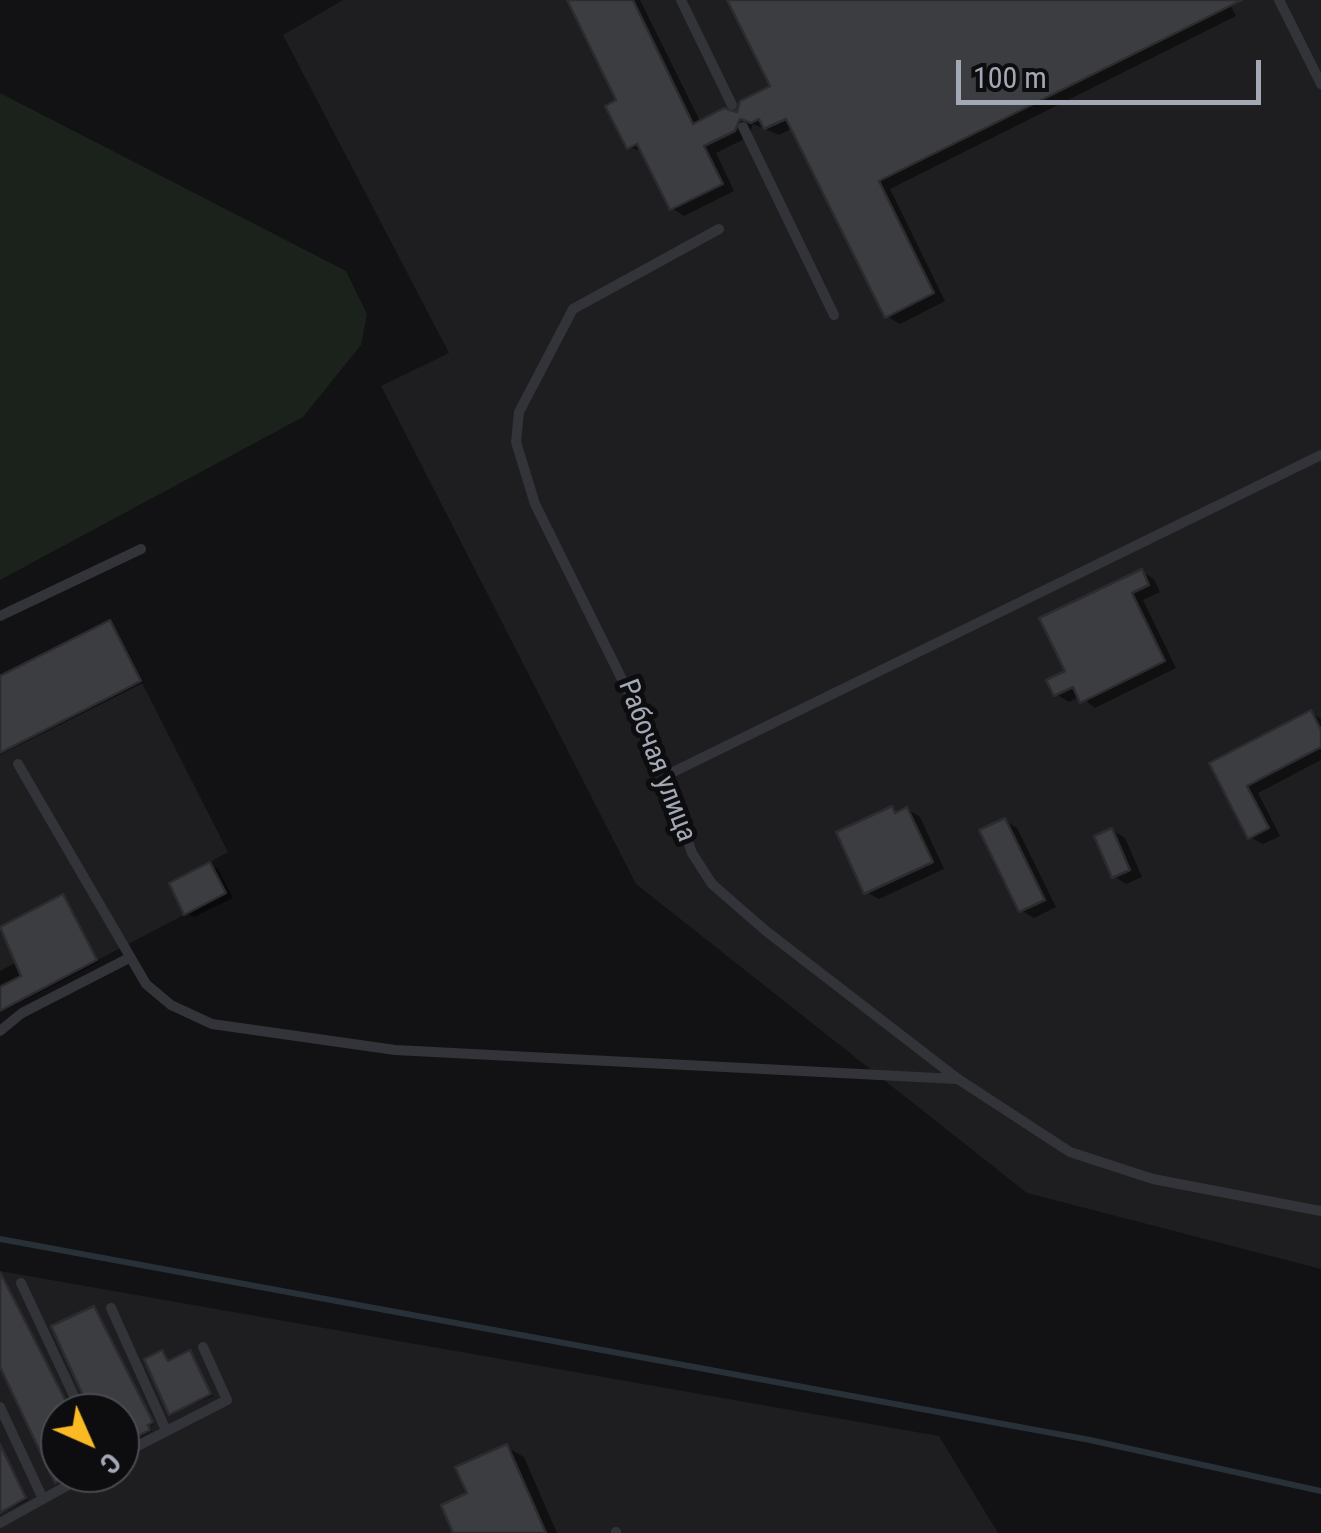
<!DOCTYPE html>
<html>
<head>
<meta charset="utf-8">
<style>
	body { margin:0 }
	#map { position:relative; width:1321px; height:1533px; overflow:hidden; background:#121214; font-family:"Roboto Condensed",sans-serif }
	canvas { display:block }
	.north { position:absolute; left:40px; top:1393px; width:100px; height:100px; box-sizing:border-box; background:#0d0d0f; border:2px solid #494b51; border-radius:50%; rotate:135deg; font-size:28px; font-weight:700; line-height:40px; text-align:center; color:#a3a8b5 }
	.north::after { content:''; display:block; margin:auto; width:35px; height:45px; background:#fbb923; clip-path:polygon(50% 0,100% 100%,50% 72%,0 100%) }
	.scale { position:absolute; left:956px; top:60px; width:305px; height:45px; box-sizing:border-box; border:5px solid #a3a8b5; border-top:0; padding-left:12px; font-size:30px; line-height:35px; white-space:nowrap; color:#a3a8b5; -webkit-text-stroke:8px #0d0d0f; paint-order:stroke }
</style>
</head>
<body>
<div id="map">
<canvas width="1321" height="1533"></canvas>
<div class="north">С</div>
<div class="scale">100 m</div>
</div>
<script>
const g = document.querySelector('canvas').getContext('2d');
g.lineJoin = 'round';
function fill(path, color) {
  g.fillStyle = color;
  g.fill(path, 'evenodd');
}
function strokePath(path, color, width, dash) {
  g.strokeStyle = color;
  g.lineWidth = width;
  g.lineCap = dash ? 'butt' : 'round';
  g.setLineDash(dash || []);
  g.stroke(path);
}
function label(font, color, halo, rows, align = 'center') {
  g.font = font + ' "Roboto Condensed",sans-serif';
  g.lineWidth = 10;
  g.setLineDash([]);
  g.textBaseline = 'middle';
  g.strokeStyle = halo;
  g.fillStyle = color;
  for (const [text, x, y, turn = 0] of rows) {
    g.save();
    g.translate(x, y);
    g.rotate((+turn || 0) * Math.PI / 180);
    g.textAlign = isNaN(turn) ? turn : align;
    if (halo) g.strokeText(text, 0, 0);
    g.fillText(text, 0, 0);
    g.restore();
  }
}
fill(new Path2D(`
	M 343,0 L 1321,0 L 1321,1269 L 1027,1193 L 636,884 L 381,386 L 449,353 L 283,35 Z
	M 110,620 L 228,852 L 210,862 L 226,893 L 0,1011 L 0,676 Z
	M 0,1271 L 939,1436 L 998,1533 L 0,1533 ZM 60,1413 L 120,1413 L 120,1473 L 60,1473 Z`), '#1e1e21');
fill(new Path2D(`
	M 0,93 L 346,271 L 367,314 L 361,345 L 303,417 L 0,580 Z`), '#1a221b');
fill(new Path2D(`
	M 570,0 L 640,0 L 701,123 L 738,115 L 773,87 L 730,0 L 1228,0 L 1236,16 L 890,189 L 945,301 L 900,324 L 887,316 L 793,128 L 779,135 L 753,124 L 748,137 L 716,153 L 734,191 L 684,216 L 672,208 L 645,153 L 629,147 L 619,101 Z
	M 1141,571 L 1154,579 L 1160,592 L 1143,600 L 1176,668 L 1095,708 L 1080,696 L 1069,702 L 1056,694 Z
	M 110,623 L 143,683 L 0,755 L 0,679 Z
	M 1311,713 L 1321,719 L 1321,760 L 1258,793 L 1280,836 L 1263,844 L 1250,837 L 1212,764 Z
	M 892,809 L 899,813 L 907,809 L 920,817 L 944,869 L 879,899 L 866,892 Z
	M 1004,820 L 1017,828 L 1056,907 L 1034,918 L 1021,910 Z
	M 1112,830 L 1125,838 L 1142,877 L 1126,884 L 1114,876 Z
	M 210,865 L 218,869 L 233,898 L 194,917 L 186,913 Z
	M 63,897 L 99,962 L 0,1013 L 0,971 L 17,962 L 0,930 Z
	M 2,1279 L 74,1413 L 60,1413 L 60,1473 L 73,1473 L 59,1481 L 0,1362 Z
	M 94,1309 L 154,1424 L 150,1426 L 152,1431 L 120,1448 L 120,1413 L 92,1413 Z
	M 162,1353 L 170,1363 L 193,1355 L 213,1396 L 171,1413 Z
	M 0,1442 L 28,1500 L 0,1514 Z
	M 506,1447 L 524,1457 L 557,1533 L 456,1533 L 470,1495 Z`), '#0007');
strokePath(new Path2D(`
	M 0,1239 L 1090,1440 L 1321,1491`), '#283038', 6);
const building = new Path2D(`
	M 567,0 L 633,0 L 693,124 L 724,108 L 737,112 L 740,101 L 770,86 L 727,0 L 1242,0 L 879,181 L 934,293 L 885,318 L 786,119 L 764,129 L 759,119 L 751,123 L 740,119 L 735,131 L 704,146 L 723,184 L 670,210 L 637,144 L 627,149 L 605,106 L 616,100 Z
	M 1142,569 L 1149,585 L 1132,593 L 1165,661 L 1080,703 L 1073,687 L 1054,696 L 1046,680 L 1065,671 L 1039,618 Z
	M 110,620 L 141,681 L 0,753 L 0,676 Z
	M 1311,710 L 1321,730 L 1321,747 L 1247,786 L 1269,828 L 1248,839 L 1209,763 Z
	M 892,806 L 895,813 L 907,807 L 933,862 L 864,894 L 836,832 Z
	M 1005,818 L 1045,900 L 1019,912 L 979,830 Z
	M 1112,828 L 1130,870 L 1112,878 L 1094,836 Z
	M 210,862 L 226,893 L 184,915 L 169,883 Z
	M 63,894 L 97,960 L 0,1011 L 0,987 L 21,976 L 0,927 Z
	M 0,1272 L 72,1413 L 60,1413 L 60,1480 L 55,1483 L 0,1367 Z
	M 94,1306 L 153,1422 L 148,1425 L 150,1430 L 120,1445 L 120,1413 L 91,1413 L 51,1326 Z
	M 162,1350 L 168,1361 L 190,1350 L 211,1394 L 169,1415 L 144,1359 Z
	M 0,1444 L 26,1498 L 0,1513 Z
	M 507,1444 L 546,1533 L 453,1533 L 441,1505 L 467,1493 L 455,1467 Z`);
fill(building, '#3c3d41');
strokePath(building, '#2c2c30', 2.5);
strokePath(new Path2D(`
	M 681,0 L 732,105
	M 1279,0 L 1321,84
	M 743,127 L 834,315
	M 719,229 L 573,309 L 519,412 L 516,442 L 535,504 L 657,750 L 692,853 L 712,884 L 766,931 L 958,1079 L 1070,1152 L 1153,1179 L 1321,1211
	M 0,616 L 141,549
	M 18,764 L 146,984 L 171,1005 L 212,1024 L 395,1050 L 957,1079
	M 667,775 L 1321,455
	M 0,1031 L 22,1013 L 129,958
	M 21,1283 L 82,1413
	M 111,1308 L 165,1428
	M 0,1407 L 43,1499
	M 120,1455 L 227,1400 L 203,1347
	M 0,1523 L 90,1473
	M 616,1532 L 616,1533`), '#333439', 10);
label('28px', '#a3a8b5', '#0d0d0f', [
	["Рабочая улица",656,761,69]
]);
</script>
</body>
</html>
